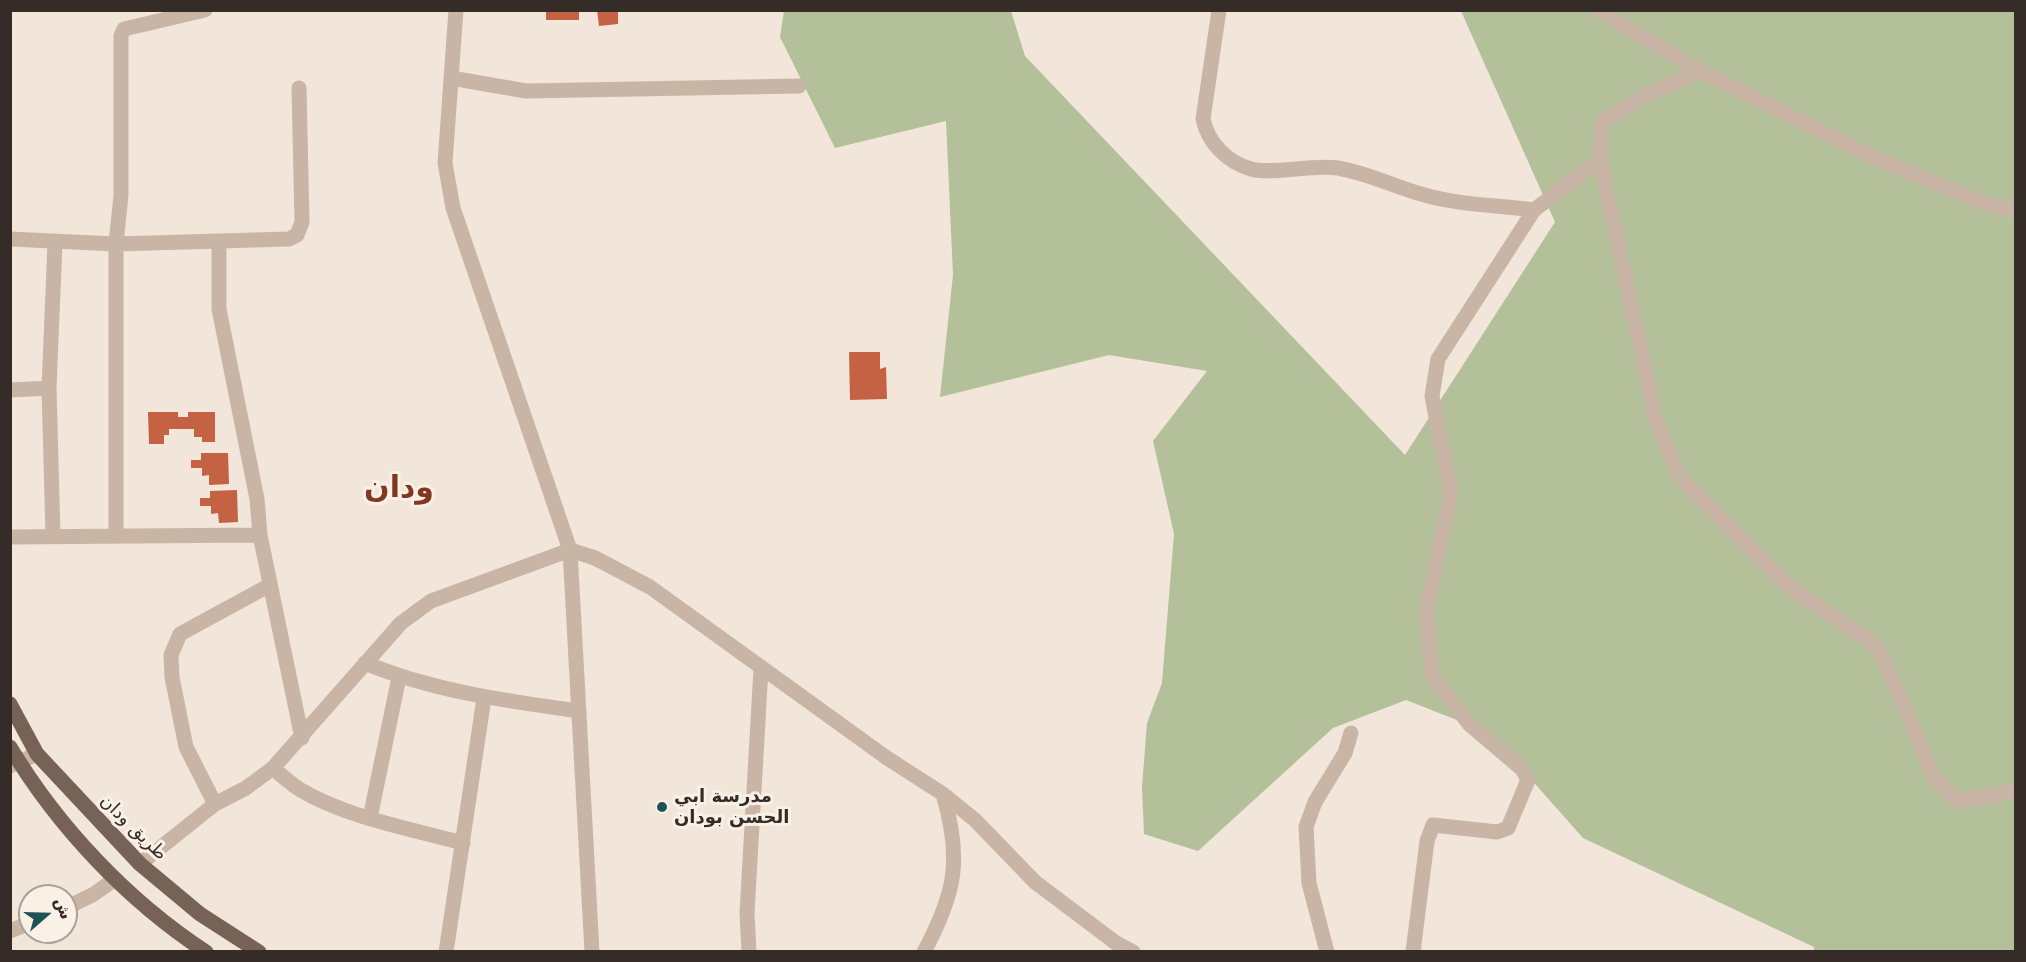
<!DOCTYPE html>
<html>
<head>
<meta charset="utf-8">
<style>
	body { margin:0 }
	#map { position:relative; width:2026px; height:962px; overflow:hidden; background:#f1e6d9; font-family:"DejaVu Sans",Vazirmatn,sans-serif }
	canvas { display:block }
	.frame { position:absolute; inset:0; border:12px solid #352b27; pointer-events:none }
	.north { position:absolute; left:18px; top:884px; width:60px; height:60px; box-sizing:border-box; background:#f9f0e6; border:2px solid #aba19a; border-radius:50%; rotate:70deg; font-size:16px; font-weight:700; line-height:24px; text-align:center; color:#352b27 }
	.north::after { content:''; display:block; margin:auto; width:21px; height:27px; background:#1d5256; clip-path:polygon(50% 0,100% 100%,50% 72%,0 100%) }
</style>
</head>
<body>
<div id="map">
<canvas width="2026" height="962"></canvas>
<div class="frame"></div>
<div class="north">ش</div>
</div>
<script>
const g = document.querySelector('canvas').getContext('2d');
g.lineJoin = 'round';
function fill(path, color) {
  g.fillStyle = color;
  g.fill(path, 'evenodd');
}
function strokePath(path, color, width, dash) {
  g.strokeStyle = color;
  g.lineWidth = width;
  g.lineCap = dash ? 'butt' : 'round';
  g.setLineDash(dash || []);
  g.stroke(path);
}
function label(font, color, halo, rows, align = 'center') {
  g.font = font + ' "DejaVu Sans",Vazirmatn,sans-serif';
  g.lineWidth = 6;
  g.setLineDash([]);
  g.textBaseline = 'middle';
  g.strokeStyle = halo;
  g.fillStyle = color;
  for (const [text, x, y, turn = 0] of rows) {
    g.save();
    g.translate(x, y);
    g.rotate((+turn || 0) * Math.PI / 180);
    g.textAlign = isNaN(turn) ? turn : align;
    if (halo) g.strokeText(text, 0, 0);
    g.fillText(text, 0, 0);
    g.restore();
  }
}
fill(new Path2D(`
	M 784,11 L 1011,11 L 1025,56 L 1405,455 L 1555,222 L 1461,11 L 2015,11 L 2015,951 L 1814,951 L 1814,947 L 1583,838 L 1490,733 L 1406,700 L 1333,728 L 1198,851 L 1144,834 L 1142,787 L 1147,723 L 1162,683 L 1174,534 L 1153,441 L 1207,371 L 1109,355 L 940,397 L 953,275 L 946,121 L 835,148 L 780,37 Z`), '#b3c09a');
fill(new Path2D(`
	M 546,10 L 579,10 L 579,20 L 546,20 Z
	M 597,10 L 618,10 L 618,24 L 599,26 Z
	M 849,352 L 880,352 L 880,369 L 886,367 L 887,399 L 850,400 Z
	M 148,412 L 178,412 L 178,417 L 188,417 L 188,412 L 215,412 L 215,442 L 202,442 L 202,437 L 194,437 L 194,429 L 169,429 L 169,435 L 164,435 L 164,444 L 149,444 Z
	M 201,453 L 228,453 L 229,484 L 209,485 L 209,475 L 202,476 L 202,468 L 191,468 L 191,460 L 201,460 Z
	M 237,490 L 238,522 L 219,523 L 218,513 L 211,514 L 211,506 L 200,506 L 200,498 L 210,498 L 210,491 Z`), '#c56244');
strokePath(new Path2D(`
	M 456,10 L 445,163 L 453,208 L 570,550 L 592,952
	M 1219,10 L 1203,119 C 1208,143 1227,162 1251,169 C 1271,175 1314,164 1338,168 C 1367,173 1393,186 1421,194 C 1457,205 1497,205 1534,210 L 1600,160
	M 1598,10 L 1700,71 L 1868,155 L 1983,203 L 2016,211
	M 1700,71 L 1642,97 L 1602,122 L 1600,160 L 1655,417 L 1680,478 L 1788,586 L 1867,639 L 1880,651 L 1935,780 L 1959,801 L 2016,791
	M 451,78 L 526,91 L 799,86
	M 10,239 L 116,244 L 289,239 L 297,235 L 302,222 L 299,88
	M 10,390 L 49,388
	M 53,535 L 49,388 L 55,243
	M 116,535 L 116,244 L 121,195 L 121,36 L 124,29 L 205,10
	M 260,535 L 302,738
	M 10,537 L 260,535 L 257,499 L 219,309 L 219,241
	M 365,663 C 433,691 506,701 579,711
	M 10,766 L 37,754
	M 273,768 C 281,775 290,783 299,789 C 345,817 411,829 463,843
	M 215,804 L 186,747 L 172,677 L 171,655 L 180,634 L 270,585
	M 370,818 L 399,677
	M 140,864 L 215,804 L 246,788 L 273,768 L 401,623 L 431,601 L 570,550 L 595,558 L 650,587 L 887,758 L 943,794 L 975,820 L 1035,882 L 1116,943 L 1133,952
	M 66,908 L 94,894 L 115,879
	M 10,931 L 30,923
	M 446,952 L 484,698
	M 749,952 L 747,913 L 761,668
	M 924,952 C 956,892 962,859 943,794
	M 1327,952 L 1309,883 L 1306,827 L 1315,802 L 1345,753 L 1351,733
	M 1413,952 L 1427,841 L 1433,825 L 1497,832 L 1508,828 L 1528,780 L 1522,769 L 1469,724 L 1432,676 L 1426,609 L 1451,494 L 1432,396 L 1438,359 L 1534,210`), '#c9b5a6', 15);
strokePath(new Path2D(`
	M 10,704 L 37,754 L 140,864 L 200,914 L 259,952
	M 10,747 C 58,827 128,901 206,952`), '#776258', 15);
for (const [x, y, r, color] of [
	[662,807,6,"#1d5256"]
]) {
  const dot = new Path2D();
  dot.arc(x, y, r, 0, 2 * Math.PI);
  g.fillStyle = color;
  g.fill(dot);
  strokePath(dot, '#f9f0e6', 2);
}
label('bold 18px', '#352b27', '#f9f0e6', [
	["مدرسة ابي",674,797],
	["الحسن بودان",674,818]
], 'left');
label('18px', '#352b27', '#f9f0e6', [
	["طريق ودان",133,828,44]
]);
label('bold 30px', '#833721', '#f9f0e6', [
	["ودان",399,489]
]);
</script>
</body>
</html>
